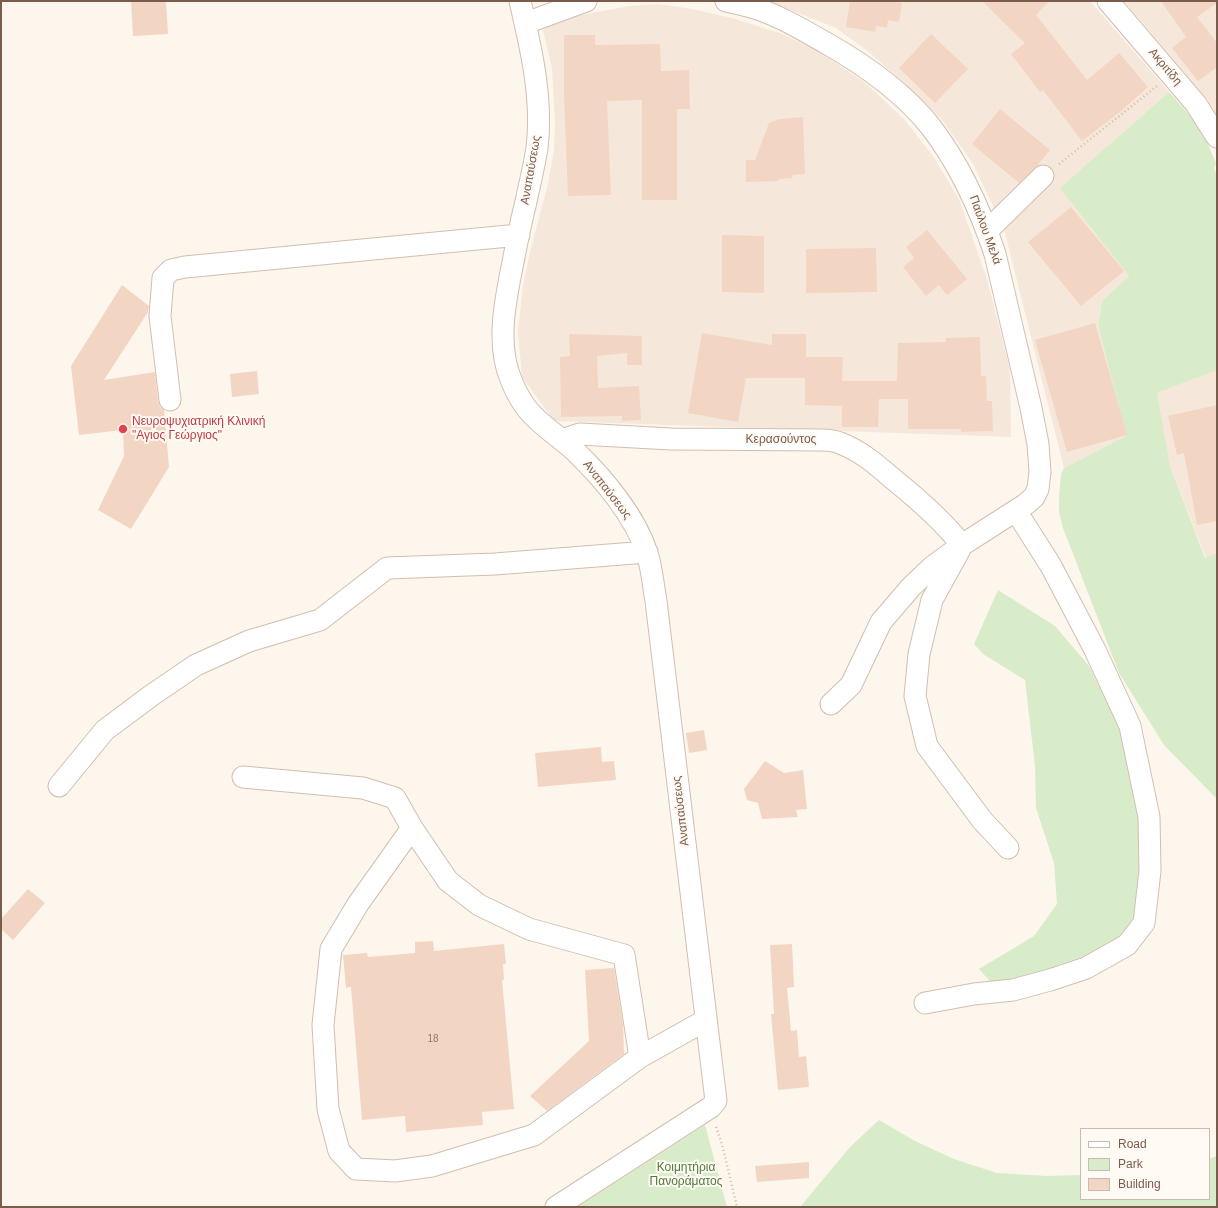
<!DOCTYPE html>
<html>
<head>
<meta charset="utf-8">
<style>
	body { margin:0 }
	#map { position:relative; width:1218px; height:1208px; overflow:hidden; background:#fdf6ec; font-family:Arial,sans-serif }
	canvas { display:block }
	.frame { position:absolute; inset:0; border:2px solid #7a5c4d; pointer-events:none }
	.legend { position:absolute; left:1080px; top:1128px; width:130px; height:72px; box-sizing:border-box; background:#fffaf3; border:1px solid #cabbb1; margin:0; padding:5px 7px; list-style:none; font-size:12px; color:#7a5c4d }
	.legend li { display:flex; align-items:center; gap:8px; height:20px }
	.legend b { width:20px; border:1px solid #cabbb1 }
</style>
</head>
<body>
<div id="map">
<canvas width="1218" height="1208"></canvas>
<div class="frame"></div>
<ul class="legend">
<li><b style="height:5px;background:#fff"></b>Road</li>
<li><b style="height:11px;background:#d8ecc9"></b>Park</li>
<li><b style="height:11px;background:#f3d5c3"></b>Building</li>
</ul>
</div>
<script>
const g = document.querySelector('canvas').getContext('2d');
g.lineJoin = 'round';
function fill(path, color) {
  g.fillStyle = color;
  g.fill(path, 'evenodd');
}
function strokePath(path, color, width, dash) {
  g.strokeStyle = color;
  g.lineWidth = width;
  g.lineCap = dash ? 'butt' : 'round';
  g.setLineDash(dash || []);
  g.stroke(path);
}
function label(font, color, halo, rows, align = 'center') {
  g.font = font + ' Arial,sans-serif';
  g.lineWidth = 4;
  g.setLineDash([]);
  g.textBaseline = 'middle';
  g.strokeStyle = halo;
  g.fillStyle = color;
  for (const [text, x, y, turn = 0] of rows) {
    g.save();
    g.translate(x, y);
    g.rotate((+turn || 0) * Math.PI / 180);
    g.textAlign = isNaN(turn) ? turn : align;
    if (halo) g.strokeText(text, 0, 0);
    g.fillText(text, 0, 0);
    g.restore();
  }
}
fill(new Path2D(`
	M 763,1 L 1090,1 L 1169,92 L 1061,188 L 1129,276 L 1102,301 L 1098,325 L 1126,436 L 1064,468 L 1004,229 L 973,164 L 943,121 L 902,81 L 869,52 L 836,28 L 801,14 Z
	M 1124,1 L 1217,1 L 1217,117 L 1207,99 Z
	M 657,4 L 693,9 L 732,18 L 780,33 L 815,49 L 864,82 L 904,119 L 933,156 L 959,199 L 987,279 L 1010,370 L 1011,437 L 554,421 L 522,377 L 518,331 L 523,286 L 530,252 L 548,184 L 554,150 L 555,124 L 552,68 L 543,30 L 552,22 L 580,15 L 630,6 Z
	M 1217,370 L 1217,553 L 1206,558 L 1170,466 L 1156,393 Z`), '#f5e8da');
fill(new Path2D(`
	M 1169,92 L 1192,118 L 1206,140 L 1216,163 L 1214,168 L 1217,176 L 1217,370 L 1157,393 L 1170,466 L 1205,558 L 1217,553 L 1217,799 L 1164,745 L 1119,673 L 1063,528 L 1059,512 L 1059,497 L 1061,474 L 1064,468 L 1126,436 L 1098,325 L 1102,301 L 1129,276 L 1060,188 Z
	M 998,590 L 1055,626 L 1089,666 L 1120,728 L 1142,832 L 1139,907 L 1134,929 L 1093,953 L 995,987 L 979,969 L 1034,936 L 1057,904 L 1054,863 L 1036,808 L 1035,766 L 1025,680 L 983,654 L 974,644 Z
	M 879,1120 L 915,1141 L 954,1159 L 997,1173 L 1047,1176 L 1081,1175 L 1081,1199 L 1209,1199 L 1209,1159 L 1217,1156 L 1217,1207 L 800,1207 L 850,1147 Z
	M 705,1125 L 727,1207 L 577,1207 Z`), '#d8ecc9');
fill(new Path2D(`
	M 131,1 L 166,1 L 168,34 L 133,36 Z
	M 850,1 L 888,1 L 902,3 L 899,22 L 888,20 L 887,28 L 876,26 L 875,32 L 846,27 Z
	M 982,1 L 1049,1 L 1036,15 L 1087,80 L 1119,53 L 1148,87 L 1121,111 L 1082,141 L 1043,90 L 1040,92 L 1011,54 L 1025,43 Z
	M 1161,1 L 1217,1 L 1217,3 L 1197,17 L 1217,43 L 1217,67 L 1198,81 L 1172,48 L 1186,37 Z
	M 931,34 L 968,69 L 935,103 L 899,68 Z
	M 564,35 L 595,35 L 595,45 L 660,44 L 661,71 L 689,70 L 690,109 L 677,109 L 677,200 L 642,200 L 642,100 L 607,101 L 611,195 L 568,196 L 564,96 Z
	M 1000,109 L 1050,150 L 1037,166 L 1019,183 L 972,144 Z
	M 803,117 L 805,174 L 793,175 L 792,178 L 779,179 L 779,181 L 746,182 L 746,160 L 755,160 L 769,123 L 780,119 Z
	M 1071,207 L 1124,271 L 1081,306 L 1028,242 Z
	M 927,230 L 967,279 L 947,295 L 939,285 L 926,296 L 903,267 L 914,258 L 906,247 Z
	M 722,235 L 764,236 L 764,293 L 722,292 Z
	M 876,248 L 877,292 L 806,293 L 806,249 Z
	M 122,285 L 149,306 L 148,312 L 104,380 L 155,372 L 158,401 L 160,407 L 164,410 L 169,467 L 131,529 L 98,510 L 124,456 L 123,430 L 79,435 L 71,366 Z
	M 1095,323 L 1127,435 L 1067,452 L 1035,340 Z
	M 702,333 L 772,345 L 772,334 L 806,334 L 806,357 L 843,357 L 842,381 L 897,381 L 898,343 L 946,342 L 946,338 L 980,337 L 981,376 L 986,376 L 987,401 L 992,401 L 993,431 L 961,432 L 961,429 L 908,429 L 908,399 L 879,399 L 878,427 L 842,427 L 842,406 L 805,405 L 805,378 L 746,378 L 738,422 L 688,413 Z
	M 569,334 L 642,336 L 642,365 L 627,365 L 627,353 L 597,356 L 598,388 L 639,386 L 641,420 L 622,421 L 622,416 L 561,417 L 560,357 L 570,356 Z
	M 257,371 L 259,394 L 232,397 L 230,374 Z
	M 1217,405 L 1217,521 L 1197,525 L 1184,453 L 1177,455 L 1168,416 Z
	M 704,730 L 707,750 L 689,753 L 686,733 Z
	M 601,747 L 602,762 L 614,761 L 616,780 L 538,787 L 535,753 Z
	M 765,761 L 784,773 L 803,770 L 807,809 L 796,810 L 798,817 L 762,819 L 758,803 L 747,800 L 744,789 Z
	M 28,889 L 45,903 L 13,940 L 1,929 L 1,919 Z
	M 433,941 L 434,951 L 504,944 L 506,964 L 503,964 L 504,980 L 502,980 L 514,1109 L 482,1112 L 483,1125 L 406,1132 L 405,1116 L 362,1120 L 351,987 L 346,988 L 343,955 L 367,953 L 368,957 L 415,953 L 415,942 Z
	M 792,944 L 794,987 L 787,988 L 791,1031 L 797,1030 L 799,1057 L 806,1056 L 809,1087 L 778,1090 L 771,1014 L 774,1014 L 770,945 Z
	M 614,968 L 623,1024 L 624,1054 L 547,1111 L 530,1096 L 589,1041 L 585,970 Z
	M 809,1162 L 809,1178 L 757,1182 L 755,1166 Z`), '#f3d5c3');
const minor = new Path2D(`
	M 520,1 C 531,48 543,99 537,148 C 534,167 529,187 525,206 C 519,229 515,253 510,277 C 505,304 500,332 505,359 C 508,376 517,396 528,410 C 541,426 560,437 575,451 C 603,478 635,516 647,553 C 652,568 653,585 656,601 L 716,1101 L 711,1107 L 556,1207
	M 726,1 C 735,3 746,5 755,8 C 780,16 803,30 826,43 C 865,65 903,92 931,127 C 960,165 980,209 995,254 L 1031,408 L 1038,444 L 1040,472 L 1038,489 L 1034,497 L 1026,504 L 962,545 L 932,567 L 911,587 L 881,622 L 851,685 L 831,704
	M 1108,1 L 1196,104 L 1217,137
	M 526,23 L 586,1
	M 987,231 L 1043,176
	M 170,400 L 160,316 L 163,278 L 171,270 L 185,267 L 519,235
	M 562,440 L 580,434 L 671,439 L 822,440 C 829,440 835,441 840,443 C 861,451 877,465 893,479 C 918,499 942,520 962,545
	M 959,551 L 932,600 L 919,654 L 915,696 L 927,746 L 982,820 L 1008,848
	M 243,777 L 363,788 L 395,798 L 412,828
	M 59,786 L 105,730 L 152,695 L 196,665 L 249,641 L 320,620 L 387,568 L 495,564 L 647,552
	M 925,1003 L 974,994 L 1013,990 L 1050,980 L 1086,968 L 1127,945 L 1144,923 L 1150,871 L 1149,817 L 1130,726 L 1095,650 L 1051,566 L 1016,511
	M 640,1057 L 624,955 L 529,929 L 479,905 L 448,881 L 412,828 L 358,904 L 331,949 L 323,1025 L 328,1109 L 339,1151 L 356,1169 L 395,1171 L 432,1166 L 534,1135 L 640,1057 L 706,1020`);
strokePath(minor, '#d1beb0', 23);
strokePath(new Path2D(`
	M 1059,164 L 1157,86
	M 716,1127 L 722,1144 L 737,1207`), '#d9b8a5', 2.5, [1, 3]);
strokePath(minor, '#fff', 21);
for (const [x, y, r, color] of [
	[123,429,5,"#e0444e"]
]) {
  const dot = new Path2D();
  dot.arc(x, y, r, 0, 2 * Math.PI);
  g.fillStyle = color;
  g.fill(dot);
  strokePath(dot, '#fffaf3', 1.5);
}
label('10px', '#987a6a', null, [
	["18",433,1039]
]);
label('12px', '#7a5c4d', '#fffaf3', [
	["Ακριτίδη",1165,67,50],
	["Αναπαύσεως",531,170,-80],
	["Παύλου Μελά",985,230,70],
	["Κερασούντος",781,440],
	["Αναπαύσεως",607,490,52],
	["Αναπαύσεως",681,811,-97]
]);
label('12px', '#be3a42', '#fffaf3', [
	["Νευροψυχιατρική Κλινική",132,422],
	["\"Αγιος Γεώργιος\"",132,436]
], 'left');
label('12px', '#537a41', '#fffaf3', [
	["Κοιμητήρια",686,1168],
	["Πανοράματος",686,1182]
]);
</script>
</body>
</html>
